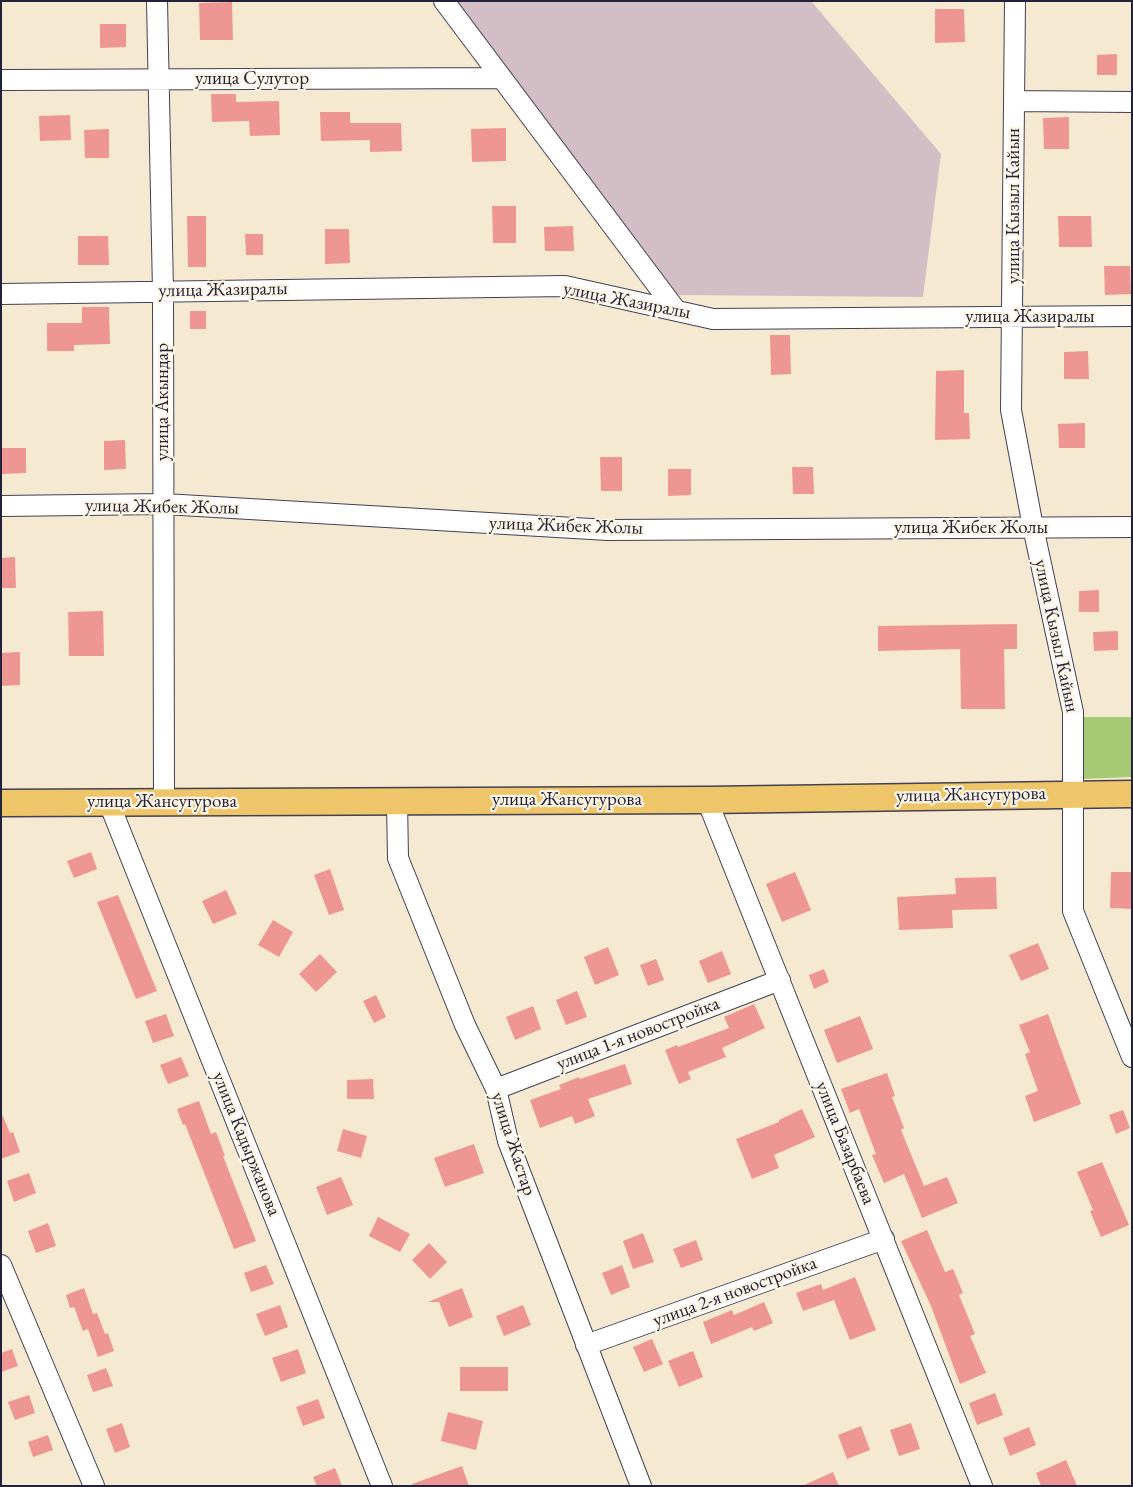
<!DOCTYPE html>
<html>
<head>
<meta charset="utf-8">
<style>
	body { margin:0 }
	#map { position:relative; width:1133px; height:1487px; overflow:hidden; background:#f5e9d1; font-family:"EB Garamond",serif }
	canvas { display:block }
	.frame { position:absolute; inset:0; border:2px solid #22223b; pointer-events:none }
</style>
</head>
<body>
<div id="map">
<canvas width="1133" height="1487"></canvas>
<div class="frame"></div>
</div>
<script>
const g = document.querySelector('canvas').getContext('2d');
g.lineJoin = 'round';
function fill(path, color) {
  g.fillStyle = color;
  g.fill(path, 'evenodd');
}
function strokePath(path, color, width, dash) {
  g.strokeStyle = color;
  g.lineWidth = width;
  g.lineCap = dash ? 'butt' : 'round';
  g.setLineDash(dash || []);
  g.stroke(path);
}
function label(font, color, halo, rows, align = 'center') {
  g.font = font + ' "EB Garamond",serif';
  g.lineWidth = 4.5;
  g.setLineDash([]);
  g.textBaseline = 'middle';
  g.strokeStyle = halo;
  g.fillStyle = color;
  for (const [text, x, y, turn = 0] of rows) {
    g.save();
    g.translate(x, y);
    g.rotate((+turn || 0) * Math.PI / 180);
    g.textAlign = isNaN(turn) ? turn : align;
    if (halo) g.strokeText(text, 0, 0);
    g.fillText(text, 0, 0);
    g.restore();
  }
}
fill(new Path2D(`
	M 455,1 L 811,1 L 941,154 L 923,297 L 674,295 Z`), '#d2bec4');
fill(new Path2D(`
	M 1080,717 L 1132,717 L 1132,777 L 1082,779 Z`), '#a6ca73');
fill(new Path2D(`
	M 232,2 L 233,40 L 200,40 L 199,3 Z
	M 935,9 L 964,9 L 965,42 L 935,43 Z
	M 100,24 L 126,24 L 126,47 L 100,48 Z
	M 1117,54 L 1117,75 L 1097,75 L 1097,55 Z
	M 211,94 L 236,94 L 236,102 L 279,101 L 280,135 L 250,136 L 249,121 L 212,122 Z
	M 320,112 L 350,112 L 350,123 L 401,123 L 402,151 L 370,152 L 370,140 L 321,141 Z
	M 70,115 L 71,140 L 40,141 L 39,116 Z
	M 1069,117 L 1069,149 L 1044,149 L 1043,118 Z
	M 506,128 L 506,161 L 472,162 L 471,129 Z
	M 109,129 L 109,158 L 85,158 L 84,130 Z
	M 492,206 L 516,206 L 516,243 L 493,243 Z
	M 187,216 L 206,216 L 206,267 L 188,267 Z
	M 1058,216 L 1091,216 L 1092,247 L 1059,247 Z
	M 573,226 L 574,251 L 545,251 L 544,227 Z
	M 325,229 L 349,229 L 350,263 L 325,264 Z
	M 245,234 L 263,234 L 263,255 L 246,255 Z
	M 78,236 L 108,236 L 109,265 L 78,265 Z
	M 1104,266 L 1130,266 L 1131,294 L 1105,295 Z
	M 82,307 L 109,307 L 110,344 L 74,345 L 74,351 L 47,351 L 47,323 L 82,323 Z
	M 190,311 L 206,311 L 206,329 L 190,329 Z
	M 770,335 L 790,335 L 791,374 L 771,375 Z
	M 1088,351 L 1089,379 L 1064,379 L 1064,352 Z
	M 964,370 L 964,413 L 969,413 L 970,439 L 935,440 L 936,371 Z
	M 1085,423 L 1085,448 L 1059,448 L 1058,424 Z
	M 125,440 L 126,469 L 104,470 L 104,441 Z
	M 1,448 L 26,448 L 26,473 L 1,474 Z
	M 600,457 L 622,457 L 622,491 L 601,491 Z
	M 792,467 L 813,467 L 814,494 L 793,494 Z
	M 668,469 L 691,469 L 691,495 L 668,496 Z
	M 15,557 L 16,588 L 1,588 L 1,558 Z
	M 1099,590 L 1099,612 L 1079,612 L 1079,591 Z
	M 103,611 L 104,656 L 69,656 L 68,612 Z
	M 1017,624 L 1017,649 L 1004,649 L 1005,709 L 961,709 L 960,649 L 878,651 L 878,626 Z
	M 1118,631 L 1118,650 L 1094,651 L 1093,632 Z
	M 20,652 L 20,685 L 1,686 L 1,653 Z
	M 91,852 L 97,869 L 74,878 L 67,861 Z
	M 330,869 L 344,910 L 329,915 L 314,875 Z
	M 795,872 L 811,910 L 782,922 L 766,884 Z
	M 1111,872 L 1132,872 L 1132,909 L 1110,908 Z
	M 996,877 L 997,909 L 952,910 L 953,928 L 899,930 L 897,897 L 956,894 L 955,878 Z
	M 226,890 L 237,914 L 213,924 L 202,901 Z
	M 118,895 L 157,991 L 136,999 L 97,902 Z
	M 273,920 L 293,932 L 279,957 L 258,945 Z
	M 1038,943 L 1049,969 L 1021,981 L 1009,955 Z
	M 608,947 L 619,975 L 595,985 L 584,957 Z
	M 722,951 L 731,974 L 708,983 L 699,961 Z
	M 320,954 L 337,972 L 316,992 L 299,974 Z
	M 656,959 L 664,980 L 648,986 L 640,965 Z
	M 824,969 L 829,982 L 814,989 L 809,975 Z
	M 577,991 L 587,1017 L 566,1025 L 556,1000 Z
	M 376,995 L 386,1017 L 374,1023 L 363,1001 Z
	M 754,1004 L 765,1028 L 722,1048 L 726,1057 L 688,1072 L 691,1079 L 679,1084 L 665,1050 L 677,1045 L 678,1047 L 729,1028 L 724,1017 Z
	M 533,1006 L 541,1029 L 515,1040 L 506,1017 Z
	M 166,1014 L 174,1036 L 153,1043 L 145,1021 Z
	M 1048,1014 L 1081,1104 L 1034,1122 L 1025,1096 L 1038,1091 L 1025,1054 L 1030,1052 L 1019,1025 Z
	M 860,1016 L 873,1049 L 837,1063 L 824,1030 Z
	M 181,1057 L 189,1076 L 168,1084 L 160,1065 Z
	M 625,1064 L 632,1084 L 588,1099 L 595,1116 L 575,1124 L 572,1116 L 540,1128 L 530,1100 L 561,1089 L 559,1085 L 579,1077 L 580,1079 Z
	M 887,1073 L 895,1096 L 892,1097 L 904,1128 L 901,1130 L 924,1186 L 947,1177 L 958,1203 L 922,1218 L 904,1174 L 884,1183 L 872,1155 L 876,1154 L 859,1109 L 850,1113 L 841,1089 Z
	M 373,1079 L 374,1099 L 347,1099 L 347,1080 Z
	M 199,1101 L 211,1134 L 216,1132 L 225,1156 L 223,1156 L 256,1241 L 234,1249 L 185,1124 L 183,1125 L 177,1109 Z
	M 802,1109 L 815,1137 L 774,1155 L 779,1168 L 752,1179 L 736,1139 L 779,1122 L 779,1120 Z
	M 1123,1110 L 1130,1128 L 1116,1134 L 1109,1115 Z
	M 1,1112 L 10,1133 L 13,1132 L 20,1152 L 1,1159 Z
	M 343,1129 L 367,1136 L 361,1158 L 337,1151 Z
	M 474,1144 L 484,1173 L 445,1187 L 434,1158 Z
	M 1102,1162 L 1129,1225 L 1101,1237 L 1090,1211 L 1093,1210 L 1077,1172 Z
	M 29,1173 L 36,1193 L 14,1202 L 7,1181 Z
	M 341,1177 L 353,1205 L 327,1215 L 316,1187 Z
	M 378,1217 L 410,1234 L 400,1252 L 369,1236 Z
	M 48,1223 L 56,1246 L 36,1253 L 28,1231 Z
	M 927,1230 L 945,1272 L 953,1269 L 963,1293 L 959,1295 L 975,1334 L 970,1336 L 986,1373 L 960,1384 L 931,1306 L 901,1241 Z
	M 643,1233 L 654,1262 L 633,1269 L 623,1241 Z
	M 696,1240 L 703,1260 L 681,1268 L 673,1249 Z
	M 429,1243 L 447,1262 L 430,1279 L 412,1260 Z
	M 266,1265 L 274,1284 L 251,1292 L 244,1273 Z
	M 622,1265 L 630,1287 L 611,1295 L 602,1273 Z
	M 855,1277 L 876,1330 L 850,1340 L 834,1300 L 803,1311 L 796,1293 L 821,1284 L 823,1290 Z
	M 84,1288 L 93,1314 L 97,1313 L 105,1334 L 108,1333 L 114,1351 L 98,1357 L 88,1329 L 83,1331 L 74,1307 L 70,1308 L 66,1295 Z
	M 462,1288 L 473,1317 L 449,1327 L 439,1302 L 428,1302 Z
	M 764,1302 L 773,1323 L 754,1331 L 752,1327 L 711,1344 L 703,1322 L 732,1310 L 734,1315 Z
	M 280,1305 L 288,1327 L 265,1336 L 256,1314 Z
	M 523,1305 L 531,1325 L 504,1336 L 496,1316 Z
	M 652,1339 L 663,1364 L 644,1372 L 633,1347 Z
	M 12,1349 L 18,1366 L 1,1372 L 1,1353 Z
	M 298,1349 L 306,1373 L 281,1382 L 272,1358 Z
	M 693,1351 L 703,1377 L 679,1387 L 668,1361 Z
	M 460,1367 L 508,1367 L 508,1391 L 460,1391 Z
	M 106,1368 L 113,1386 L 93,1392 L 87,1375 Z
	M 995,1393 L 1003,1415 L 977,1425 L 969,1403 Z
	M 29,1395 L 35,1413 L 15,1420 L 8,1402 Z
	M 318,1399 L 325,1418 L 303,1426 L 296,1407 Z
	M 448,1412 L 483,1421 L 476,1450 L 441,1441 Z
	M 122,1423 L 130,1447 L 115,1453 L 106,1429 Z
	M 911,1423 L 920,1449 L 899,1456 L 890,1430 Z
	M 861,1426 L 870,1450 L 847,1459 L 838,1435 Z
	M 1029,1427 L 1036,1445 L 1010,1456 L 1003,1438 Z
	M 48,1435 L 53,1450 L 33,1457 L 28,1442 Z
	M 1066,1460 L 1077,1486 L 1041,1486 L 1036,1473 Z
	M 462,1466 L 469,1486 L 413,1486 L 412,1484 Z
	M 335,1468 L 342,1486 L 317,1486 L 313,1477 Z
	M 833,1472 L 839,1486 L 802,1486 Z`), '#ee9792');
const minor = new Path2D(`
	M 157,1 L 163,291 L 164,802
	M 444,1 L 675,309
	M 1015,1 L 1011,410 L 1033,527 L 1073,712 L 1073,911 L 1132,1057
	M 1,80 L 502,78
	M 1015,101 L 1132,102
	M 1,294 L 565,286 L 713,319 L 1132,316
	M 1,506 L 164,504 L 608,530 L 1132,527
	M 707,800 L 982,1486
	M 397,801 L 398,858 L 465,1025 L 496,1089 L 508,1141 L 641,1486
	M 109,803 L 382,1486
	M 496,1089 L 780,980
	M 1,1265 L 94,1486
	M 586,1345 L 884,1239`);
const major = new Path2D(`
	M 1,803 L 707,800 L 1132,794`);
strokePath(minor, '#424052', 22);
strokePath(major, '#424052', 29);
strokePath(minor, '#fff', 20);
strokePath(major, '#eec569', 26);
label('19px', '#22223b', '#fcf5e5', [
	["улица Сулутор",252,79],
	["улица Кызыл Кайын",1014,206,-90],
	["улица Жазиралы",223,290,-1],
	["улица Жазиралы",627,301,11],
	["улица Жазиралы",1030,317],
	["улица Акындар",163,402,-90],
	["улица Жибек Жолы",162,507,1],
	["улица Жибек Жолы",566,526,2],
	["улица Жибек Жолы",971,528],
	["улица Кызыл Кайын",1056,636,78],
	["улица Жансугурова",971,795,-1],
	["улица Жансугурова",567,800],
	["улица Жансугурова",162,802],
	["улица 1-я новостройка",638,1034,-21],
	["улица Базарбаева",845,1143,68],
	["улица Кадыржанова",246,1144,68],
	["улица Жастар",513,1144,72],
	["улица 2-я новостройка",735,1292,-20]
]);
</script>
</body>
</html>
